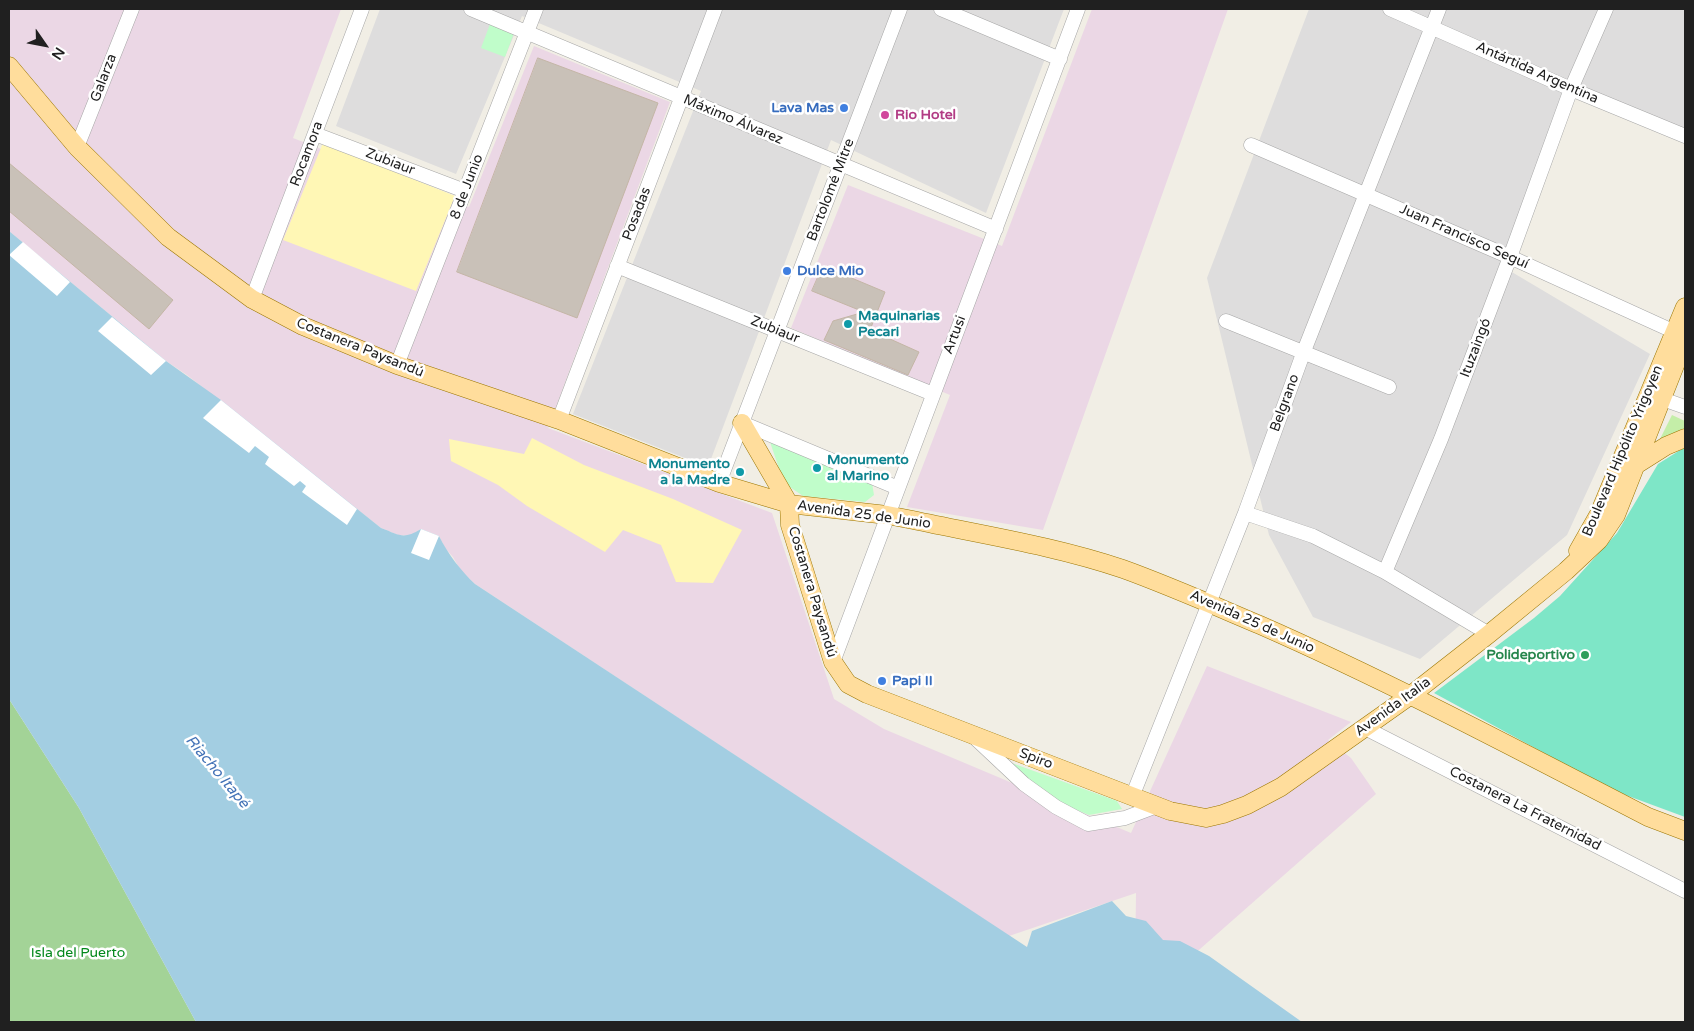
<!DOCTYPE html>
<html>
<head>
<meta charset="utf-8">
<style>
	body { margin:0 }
	#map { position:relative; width:1694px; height:1031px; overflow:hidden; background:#f1eee5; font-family:"Varela Round",sans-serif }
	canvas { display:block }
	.frame { position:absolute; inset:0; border:10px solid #202020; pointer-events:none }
	.north { position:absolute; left:20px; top:20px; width:50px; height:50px; -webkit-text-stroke:4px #fff; paint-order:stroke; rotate:123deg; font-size:14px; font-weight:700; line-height:20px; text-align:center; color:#202020 }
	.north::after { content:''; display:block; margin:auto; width:18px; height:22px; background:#202020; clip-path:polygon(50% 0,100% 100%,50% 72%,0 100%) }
</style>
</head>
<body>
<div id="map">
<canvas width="1694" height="1031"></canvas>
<div class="frame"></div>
<div class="north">N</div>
</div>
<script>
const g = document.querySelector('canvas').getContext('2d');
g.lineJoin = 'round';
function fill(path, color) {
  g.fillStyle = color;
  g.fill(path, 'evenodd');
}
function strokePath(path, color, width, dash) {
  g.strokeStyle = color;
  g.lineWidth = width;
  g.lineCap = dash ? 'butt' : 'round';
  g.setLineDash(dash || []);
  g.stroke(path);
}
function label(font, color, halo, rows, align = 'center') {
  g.font = font + ' "Varela Round",sans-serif';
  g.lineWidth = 5;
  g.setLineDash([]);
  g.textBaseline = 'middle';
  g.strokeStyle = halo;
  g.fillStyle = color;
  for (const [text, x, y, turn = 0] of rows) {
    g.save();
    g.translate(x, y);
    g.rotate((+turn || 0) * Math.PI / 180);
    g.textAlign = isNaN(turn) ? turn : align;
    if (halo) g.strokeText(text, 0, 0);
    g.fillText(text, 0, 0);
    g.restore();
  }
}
fill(new Path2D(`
	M 380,9 L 1064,9 L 986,213 L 831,140 L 708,467 L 573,414 L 701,91 L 522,16 L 456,174 L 336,126 Z
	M 1309,9 L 1685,9 L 1685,131 L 1568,83 L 1500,265 L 1650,354 L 1567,535 L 1420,659 L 1313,617 L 1269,535 L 1207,278 Z`), '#dedddd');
fill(new Path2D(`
	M 9,9 L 341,9 L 293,138 L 469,207 L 534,46 L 670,102 L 548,428 L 772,513 L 834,699 L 884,729 L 1131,833 L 1207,666 L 1351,722 L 1328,740 L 1351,758 L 1376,794 L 1158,986 L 1135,973 L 1136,893 L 1009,936 L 475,584 L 461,571 L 453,557 L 445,548 L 439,536 L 421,529 L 410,536 L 398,535 L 381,528 L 187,375 L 166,361 L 9,231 Z
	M 1092,9 L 1228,9 L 1043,530 L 907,507 L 950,395 L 791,328 L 848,185 L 1002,246 Z`), '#ebd7e5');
fill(new Path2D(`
	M 1672,415 L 1685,421 L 1685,429 L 1668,435 L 1659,441 Z`), '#c4eea8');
fill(new Path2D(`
	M 9,699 L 79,808 L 196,1022 L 9,1022 Z`), '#a3d397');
fill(new Path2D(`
	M 323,143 L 455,196 L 416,291 L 283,240 Z
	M 532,438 L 584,465 L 673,499 L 742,530 L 713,583 L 676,582 L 661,545 L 623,530 L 605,552 L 527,506 L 498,485 L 451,461 L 449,439 L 524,454 Z`), '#fff7b5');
fill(new Path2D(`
	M 490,24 L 514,33 L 505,57 L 481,48 Z
	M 770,442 L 872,483 L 874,495 L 865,502 L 803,496 L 784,483 Z
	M 1009,762 L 1117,801 L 1122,809 L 1089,815 L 1050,799 Z`), '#c0fdca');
fill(new Path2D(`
	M 1685,447 L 1685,817 L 1612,790 L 1434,693 L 1534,618 L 1560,596 L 1617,533 L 1658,464 Z`), '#7ee6c7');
fill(new Path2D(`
	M 9,231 L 166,361 L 221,400 L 381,528 C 400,535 403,540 421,529 L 439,536 C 448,554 461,571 475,584 L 1027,947 L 1032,931 L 1112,901 L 1126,916 L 1146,921 L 1163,940 L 1180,941 L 1209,956 L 1302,1022 L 196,1022 L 79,808 L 9,699 Z`), '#a3cee2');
fill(new Path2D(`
	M 23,242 L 70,282 L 57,296 L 9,255 Z
	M 112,317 L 134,335 L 166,361 L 151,375 L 98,331 Z
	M 221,400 L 357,509 L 347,525 L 302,492 L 306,486 L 300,481 L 294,486 L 265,464 L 269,457 L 255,446 L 249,453 L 203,418 Z
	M 421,529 L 439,536 L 429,560 L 411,553 Z`), '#fff');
const building = new Path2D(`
	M 538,58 L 658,103 L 577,318 L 457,272 Z
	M 9,163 L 173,300 L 149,329 L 9,211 Z
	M 823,266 L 885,292 L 870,330 L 919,352 L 908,375 L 824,340 L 833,321 L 864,312 L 812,291 Z`);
fill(building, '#c9c1b8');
strokePath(building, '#c4b6a6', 1);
const minor = new Path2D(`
	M 471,9 L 996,229
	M 941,9 L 1060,59
	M 1390,9 L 1571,89 L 1685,136
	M 315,134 L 465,191
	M 1251,145 L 1510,257 L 1675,332
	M 77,147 L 132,9
	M 617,266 L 933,394
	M 252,299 L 362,9
	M 1226,321 L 1389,387
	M 397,365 L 536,9
	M 1654,396 L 1685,407
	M 559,420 L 715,9
	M 742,423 L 898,488
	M 719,483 L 900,9
	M 1245,513 L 1313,536 L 1385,572
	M 1489,634 L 1385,572 L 1441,439 L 1510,257 L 1571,89 L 1606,9
	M 833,662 L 1078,9
	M 1365,728 L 1685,891
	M 975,738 L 1024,784 L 1056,807 L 1088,824 L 1125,818 L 1157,806
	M 1132,797 L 1245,513 L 1304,351 L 1439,9`);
const major = new Path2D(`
	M 9,66 L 77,147 L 168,237 L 252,299 L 303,326 L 397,365 L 559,420 L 719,483 L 789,504 L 887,515 L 913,520 C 983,535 1055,546 1123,569 C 1170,586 1215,606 1260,625 C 1392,683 1520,751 1648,817 L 1685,831
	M 742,423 L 789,504 L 790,525 L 833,662 L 848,684 L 867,694 L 1170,811 L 1206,818 L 1223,814 L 1247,805 L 1281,787 L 1411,695 L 1489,634 L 1566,571 L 1599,540 L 1616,515 L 1685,340
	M 1636,465 L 1666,446 L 1685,438
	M 1578,551 L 1599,514 L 1685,307`);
strokePath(minor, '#a7a7a7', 15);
strokePath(major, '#9b7600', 19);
strokePath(minor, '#fff', 14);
strokePath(major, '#ffdd9c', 18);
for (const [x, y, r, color] of [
	[844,108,5,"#3f7fe0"],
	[885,115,5,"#d1479c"],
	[787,271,5,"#3f7fe0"],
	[848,324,5,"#0f9aa8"],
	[817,468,5,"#0f9aa8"],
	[740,472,5,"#0f9aa8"],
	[1585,655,5,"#2e9e5b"],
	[882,681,5,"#3f7fe0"]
]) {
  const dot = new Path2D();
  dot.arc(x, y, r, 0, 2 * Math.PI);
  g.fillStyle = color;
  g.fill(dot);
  strokePath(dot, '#fff', 2);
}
label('14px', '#202020', '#fff', [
	["Antártida Argentina",1537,73,24],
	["Galarza",104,78,-69],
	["Máximo Álvarez",733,120,23],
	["Rocamora",307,154,-69],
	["Zubiaur",390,162,21],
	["8 de Junio",467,187,-69],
	["Bartolomé Mitre",831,190,-69],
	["Posadas",637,214,-69],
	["Juan Francisco Seguí",1464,237,24],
	["Zubiaur",775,330,22],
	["Artusi",955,335,-69],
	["Costanera Paysandú",360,348,22],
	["Ituzaingó",1476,348,-69],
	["Belgrano",1285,403,-70],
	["Boulevard Hipólito Yrigoyen",1623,451,-67],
	["Avenida 25 de Junio",864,515,8],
	["Costanera Paysandú",812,592,73],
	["Avenida 25 de Junio",1252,622,24],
	["Avenida Italia",1393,707,-36],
	["Spiro",1036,759,21],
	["Costanera La Fraternidad",1525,809,27]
]);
label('bold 14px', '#366cbe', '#fff', [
	["Lava Mas",834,108,"right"],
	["Dulce Mio",797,271],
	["Papi II",892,681]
], 'left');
label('bold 14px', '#b23c85', '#fff', [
	["Rio Hotel",895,115]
], 'left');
label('bold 14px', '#0d838f', '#fff', [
	["Maquinarias",858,316],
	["Pecari",858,332],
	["Monumento",827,460],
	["al Marino",827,476],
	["Monumento",730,464,"right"],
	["a la Madre",730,480,"right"]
], 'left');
label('bold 14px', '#27864d', '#fff', [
	["Polideportivo",1575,655]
], 'right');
label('14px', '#03881b', '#fff', [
	["Isla del Puerto",78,953]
]);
label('italic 15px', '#4473b7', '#fff', [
	["Riacho Itapé",217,772,50]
]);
</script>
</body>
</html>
